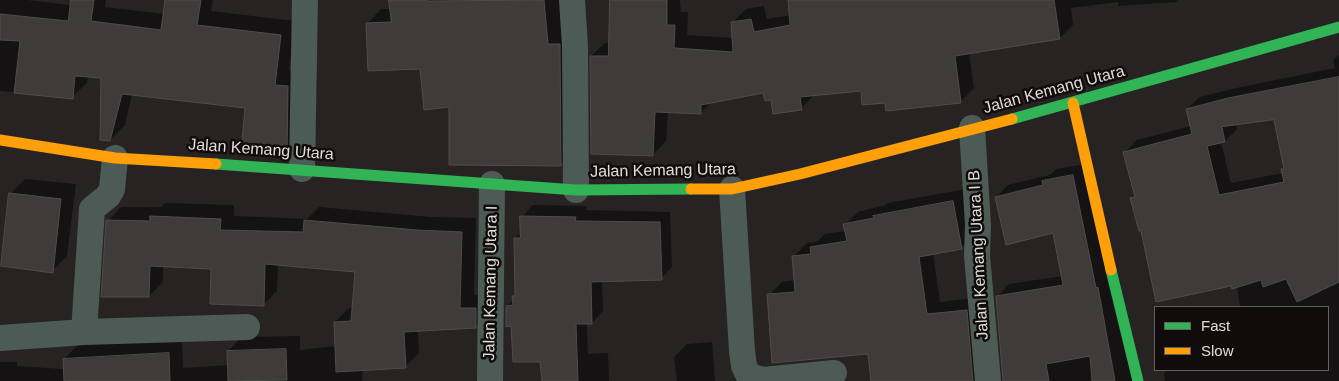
<!DOCTYPE html>
<html>
<head>
<meta charset="utf-8">
<style>
	body { margin:0 }
	#map { position:relative; width:1339px; height:381px; overflow:hidden; background:#272322; font-family:Helvetica,sans-serif }
	canvas { display:block }
	.legend { position:absolute; left:1154px; top:306px; width:175px; height:65px; box-sizing:border-box; background:#0f0c0b; border:1px solid #635f5e; margin:0; padding:6px 9px; list-style:none; font-size:15px; color:#e0dcda }
	.legend li { display:flex; align-items:center; gap:10px; height:25px }
	.legend b { width:25px; border:1px solid #635f5e }
</style>
</head>
<body>
<div id="map">
<canvas width="1339" height="381"></canvas>
<ul class="legend">
<li><b style="height:6px;background:#30b455"></b>Fast</li>
<li><b style="height:6px;background:#ff9f0a"></b>Slow</li>
</ul>
</div>
<script>
const g = document.querySelector('canvas').getContext('2d');
g.lineJoin = 'round';
function fill(path, color) {
  g.fillStyle = color;
  g.fill(path, 'evenodd');
}
function strokePath(path, color, width, dash) {
  g.strokeStyle = color;
  g.lineWidth = width;
  g.lineCap = dash ? 'butt' : 'round';
  g.setLineDash(dash || []);
  g.stroke(path);
}
function label(font, color, halo, rows, align = 'center') {
  g.font = font + ' Helvetica,sans-serif';
  g.lineWidth = 5;
  g.setLineDash([]);
  g.textBaseline = 'middle';
  g.strokeStyle = halo;
  g.fillStyle = color;
  for (const [text, x, y, turn = 0] of rows) {
    g.save();
    g.translate(x, y);
    g.rotate((+turn || 0) * Math.PI / 180);
    g.textAlign = isNaN(turn) ? turn : align;
    if (halo) g.strokeText(text, 0, 0);
    g.fillText(text, 0, 0);
    g.restore();
  }
}
fill(new Path2D(`
	M 0,0 L 27,0 L 71,5 L 72,0 L 106,0 L 105,7 L 164,14 L 166,0 L 213,0 L 211,11 L 295,21 L 289,71 L 303,71 L 301,137 L 287,151 L 246,107 L 132,94 L 125,125 L 110,140 L 103,77 L 88,76 L 87,83 L 72,97 L 0,91 Z
	M 391,0 L 559,0 L 575,150 L 560,165 L 450,106 L 421,68 L 367,24 L 381,9 L 391,9 Z
	M 610,0 L 680,0 L 681,12 L 688,12 L 687,35 L 733,38 L 732,23 L 746,9 L 764,6 L 767,19 L 791,15 L 789,0 L 1178,0 L 1176,2 L 1118,6 L 1118,2 L 1071,8 L 1073,25 L 1060,38 L 969,52 L 974,88 L 961,101 L 886,101 L 862,89 L 814,95 L 801,109 L 772,98 L 764,91 L 712,102 L 700,113 L 668,112 L 666,141 L 653,155 L 591,56 L 605,43 L 609,43 Z
	M 1339,55 L 1339,381 L 1165,381 L 1164,373 L 1167,370 L 1328,370 L 1328,307 L 1240,307 L 1237,286 L 1142,229 L 1132,199 L 1135,195 L 1125,152 L 1137,140 L 1191,126 L 1187,109 L 1200,97 L 1241,87 L 1335,68 L 1333,60 ZM 1275,118 L 1285,167 L 1282,170 L 1283,173 L 1231,183 L 1221,142 L 1225,141 L 1237,129 L 1236,124 Z
	M 1085,164 L 1136,381 L 1004,381 L 997,297 L 1009,284 L 1063,276 L 1054,232 L 996,197 L 1008,185 L 1050,175 L 1056,169 Z
	M 25,179 L 76,184 L 67,256 L 52,271 L 10,194 Z
	M 966,189 L 975,234 L 961,248 L 933,253 L 940,302 L 980,297 L 987,381 L 884,381 L 943,372 L 769,295 L 782,282 L 796,280 L 794,256 L 807,243 L 817,242 L 825,234 L 846,231 L 845,225 L 858,212 L 885,205 L 888,203 Z
	M 165,203 L 234,205 L 234,216 L 307,219 L 319,207 L 431,217 L 476,218 L 474,295 L 489,294 L 489,313 L 475,327 L 418,330 L 419,353 L 405,367 L 363,369 L 362,381 L 0,381 L 0,362 L 17,362 L 17,366 L 64,369 L 64,359 L 78,345 L 182,340 L 183,368 L 229,365 L 228,351 L 242,337 L 300,336 L 300,350 L 336,346 L 335,322 L 349,308 L 354,308 L 357,270 L 278,264 L 277,291 L 263,305 L 212,268 L 163,266 L 163,282 L 149,296 L 108,221 L 121,207 L 161,207 Z
	M 533,205 L 586,206 L 586,210 L 670,212 L 672,267 L 661,278 L 602,281 L 603,311 L 592,323 L 587,323 L 588,354 L 608,353 L 609,381 L 543,381 L 541,360 L 512,325 L 507,306 L 514,299 L 514,297 L 517,294 L 515,238 L 521,232 L 522,217 Z
	M 712,342 L 715,381 L 677,381 L 674,357 L 687,344 Z`), '#0007');
const building = new Path2D(`
	M 71,0 L 94,0 L 91,21 L 161,30 L 165,0 L 201,0 L 197,25 L 281,35 L 275,85 L 288,86 L 287,152 L 241,150 L 245,108 L 122,94 L 110,141 L 100,140 L 101,78 L 75,76 L 73,99 L 14,93 L 20,41 L 0,40 L 0,14 L 68,21 Z
	M 389,0 L 427,0 L 427,1 L 544,0 L 548,44 L 560,44 L 561,166 L 449,165 L 449,107 L 424,110 L 420,69 L 368,71 L 366,23 L 391,22 Z
	M 610,0 L 667,0 L 667,25 L 675,25 L 674,48 L 733,52 L 731,22 L 751,19 L 754,32 L 790,25 L 788,0 L 1054,0 L 1060,39 L 955,56 L 961,103 L 886,111 L 885,103 L 862,105 L 861,91 L 800,97 L 802,110 L 773,114 L 771,100 L 765,101 L 763,93 L 701,105 L 701,114 L 655,112 L 653,156 L 591,154 L 590,56 L 608,56 Z
	M 1339,77 L 1339,282 L 1297,302 L 1286,279 L 1263,287 L 1261,280 L 1232,289 L 1231,286 L 1156,302 L 1141,231 L 1139,231 L 1130,198 L 1135,197 L 1123,152 L 1192,134 L 1186,109 L 1228,98 ZM 1274,120 L 1284,169 L 1281,169 L 1284,182 L 1219,195 L 1207,146 L 1225,142 L 1222,127 Z
	M 1073,175 L 1096,288 L 1098,287 L 1115,381 L 1092,381 L 1090,356 L 1046,364 L 1049,381 L 1003,381 L 996,296 L 1063,285 L 1053,233 L 1006,245 L 995,197 L 1043,185 L 1042,181 Z
	M 9,193 L 61,199 L 53,273 L 1,266 Z
	M 953,201 L 962,249 L 919,257 L 927,314 L 967,310 L 973,381 L 871,381 L 868,354 L 772,363 L 767,294 L 795,292 L 792,256 L 811,254 L 810,247 L 847,241 L 843,224 L 874,218 L 873,216 Z
	M 150,216 L 221,219 L 220,230 L 303,232 L 304,220 L 417,230 L 462,232 L 460,308 L 476,308 L 476,328 L 404,332 L 406,368 L 336,372 L 334,322 L 351,321 L 355,272 L 265,264 L 264,306 L 210,304 L 211,269 L 150,266 L 149,297 L 101,297 L 106,220 L 150,221 Z
	M 520,216 L 576,217 L 575,221 L 660,222 L 662,280 L 591,282 L 592,324 L 576,324 L 578,381 L 542,381 L 540,362 L 513,362 L 511,326 L 506,327 L 506,306 L 513,305 L 512,296 L 515,296 L 514,238 L 520,238 Z
	M 286,349 L 287,380 L 228,381 L 227,351 Z
	M 169,353 L 170,381 L 64,381 L 63,359 Z`);
fill(building, '#3e3b3a');
strokePath(building, '#4f4c4b', 1);
strokePath(new Path2D(`
	M 572,0 L 575,46 L 576,190
	M 972,128 L 978,225 L 977,256 L 988,381
	M 302,169 L 305,0
	M 732,189 L 742,351 L 744,366 L 749,376 L 763,380 L 834,373
	M 84,332 L 92,209 L 108,196 L 112,189 L 115,158
	M 0,338 L 84,332 L 247,327
	M 490,381 L 492,184`), '#4d5b56', 26);
strokePath(new Path2D(`
	M 1012,119 L 1339,27
	M 216,164 L 576,190 L 691,189
	M 1111,270 L 1138,381`), '#30b455', 11);
strokePath(new Path2D(`
	M 1073,103 L 1111,270
	M 0,140 L 115,158 L 216,164
	M 691,189 L 732,189 L 800,174 L 1012,119`), '#ff9f0a', 11);
label('16px', '#e0dcda', '#0f0c0b', [
	["Jalan Kemang Utara",1054,90,-15],
	["Jalan Kemang Utara",261,150,4],
	["Jalan Kemang Utara",663,171,-1],
	["Jalan Kemang Utara I B",979,255,-93],
	["Jalan Kemang Utara I",491,283,-89]
]);
</script>
</body>
</html>
